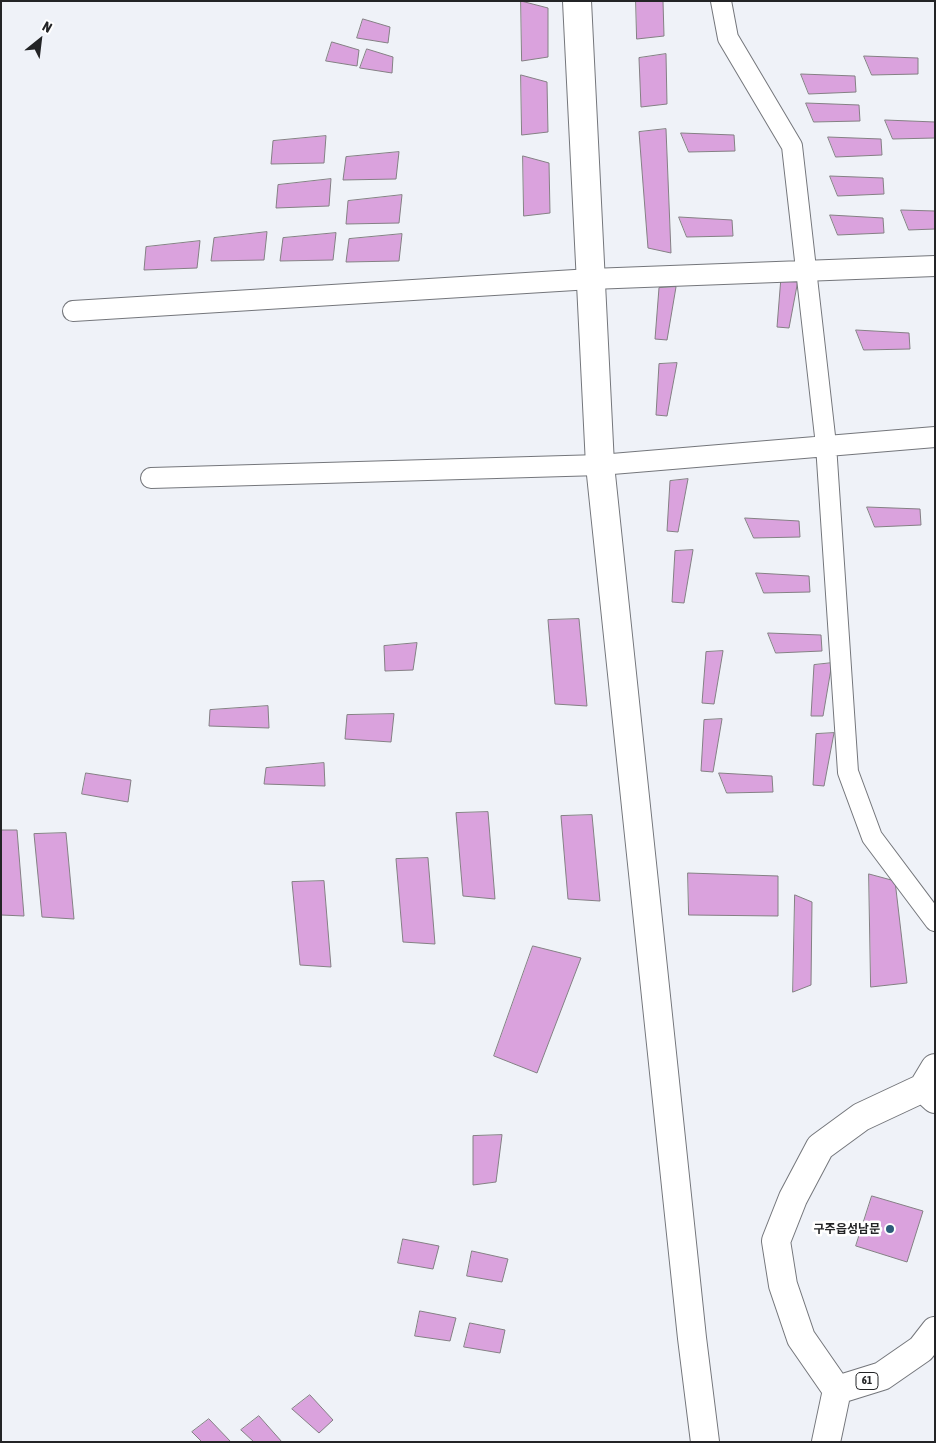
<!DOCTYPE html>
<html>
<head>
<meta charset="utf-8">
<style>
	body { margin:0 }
	#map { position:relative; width:936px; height:1443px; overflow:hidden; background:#eff2f8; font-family:"Asap Condensed",sans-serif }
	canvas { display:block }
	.frame { position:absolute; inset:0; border:2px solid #232426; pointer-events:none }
	.north { position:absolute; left:15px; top:15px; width:50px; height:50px; -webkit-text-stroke:4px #fff; paint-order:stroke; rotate:29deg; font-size:14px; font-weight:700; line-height:20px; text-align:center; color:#232426 }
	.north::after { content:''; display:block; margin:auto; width:18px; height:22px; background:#232426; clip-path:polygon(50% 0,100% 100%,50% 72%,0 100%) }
</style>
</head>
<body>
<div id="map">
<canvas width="936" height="1443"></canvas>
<div class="frame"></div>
<div class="north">N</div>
</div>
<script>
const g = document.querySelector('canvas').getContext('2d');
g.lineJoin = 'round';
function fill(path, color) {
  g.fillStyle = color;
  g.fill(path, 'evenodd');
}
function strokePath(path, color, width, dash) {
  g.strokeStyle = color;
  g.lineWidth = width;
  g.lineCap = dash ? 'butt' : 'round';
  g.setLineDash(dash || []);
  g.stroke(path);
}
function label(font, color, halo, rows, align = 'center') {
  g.font = font + ' "Asap Condensed","Noto Sans KR",sans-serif';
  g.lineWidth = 5;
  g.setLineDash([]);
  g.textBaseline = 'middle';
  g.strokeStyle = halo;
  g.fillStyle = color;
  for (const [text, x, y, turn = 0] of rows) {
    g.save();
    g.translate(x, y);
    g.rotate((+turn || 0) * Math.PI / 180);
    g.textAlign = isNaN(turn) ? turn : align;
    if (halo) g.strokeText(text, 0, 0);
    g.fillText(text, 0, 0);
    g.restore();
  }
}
const building = new Path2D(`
	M 521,1 L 548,8 L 548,57 L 522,61 Z
	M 636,1 L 663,1 L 664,36 L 637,39 Z
	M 363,19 L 390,27 L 388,43 L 357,38 Z
	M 332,42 L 359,50 L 357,66 L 326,61 Z
	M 367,49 L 393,57 L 392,73 L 360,68 Z
	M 666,54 L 667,104 L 641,107 L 639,58 Z
	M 864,56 L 918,58 L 918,74 L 872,75 Z
	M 801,74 L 855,76 L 856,92 L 809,94 Z
	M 521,75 L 547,82 L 548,132 L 522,135 Z
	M 806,103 L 859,105 L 860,121 L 814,122 Z
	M 885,120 L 935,122 L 935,138 L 893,139 Z
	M 666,129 L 671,253 L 648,248 L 639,132 Z
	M 681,133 L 734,135 L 735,151 L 689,152 Z
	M 326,136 L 324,163 L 271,164 L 273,141 Z
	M 828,137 L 881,139 L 882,155 L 836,157 Z
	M 399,152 L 396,179 L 343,180 L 346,157 Z
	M 523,156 L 549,163 L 550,213 L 524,216 Z
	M 830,176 L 883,178 L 884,194 L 838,196 Z
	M 331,179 L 329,206 L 276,208 L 278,185 Z
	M 402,195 L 399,223 L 346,224 L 348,201 Z
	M 901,210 L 935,211 L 935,229 L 909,230 Z
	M 830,215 L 883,218 L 884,233 L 838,235 Z
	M 679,217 L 732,220 L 733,236 L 687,237 Z
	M 267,232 L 264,260 L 211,261 L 214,238 Z
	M 336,233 L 333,260 L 280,261 L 283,238 Z
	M 402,234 L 399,261 L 346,262 L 349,239 Z
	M 200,241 L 197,268 L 144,270 L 146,247 Z
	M 799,275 L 789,328 L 777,327 L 781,277 Z
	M 676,287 L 667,340 L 655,339 L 659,288 Z
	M 856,330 L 909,333 L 910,349 L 864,350 Z
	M 677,363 L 667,416 L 656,415 L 659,364 Z
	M 688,479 L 678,532 L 667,531 L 670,481 Z
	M 867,507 L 920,509 L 921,525 L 875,527 Z
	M 745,518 L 799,521 L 800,537 L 754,538 Z
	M 693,550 L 684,603 L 672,602 L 675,551 Z
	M 756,573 L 809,576 L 810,592 L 764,593 Z
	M 579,619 L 587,706 L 555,704 L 548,620 Z
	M 768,633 L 821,635 L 822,651 L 776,653 Z
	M 417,643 L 413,670 L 385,671 L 384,646 Z
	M 723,651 L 714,704 L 702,703 L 706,652 Z
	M 832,663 L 823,716 L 811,716 L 814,665 Z
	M 268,706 L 269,728 L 209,726 L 210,710 Z
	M 394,714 L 391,742 L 345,739 L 347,715 Z
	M 722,719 L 713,772 L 701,771 L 704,720 Z
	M 834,733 L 824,786 L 813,785 L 816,734 Z
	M 324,763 L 325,786 L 264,784 L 266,768 Z
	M 86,773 L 131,780 L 128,802 L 82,794 Z
	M 719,773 L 772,776 L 773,792 L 727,793 Z
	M 488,812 L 495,899 L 463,896 L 456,813 Z
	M 592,815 L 600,901 L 568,899 L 561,816 Z
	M 1,830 L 17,830 L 24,916 L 1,915 Z
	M 66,833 L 74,919 L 42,917 L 34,834 Z
	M 428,858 L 435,944 L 403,942 L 396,859 Z
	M 688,873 L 778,876 L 778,916 L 689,915 Z
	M 869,874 L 895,881 L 907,983 L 871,987 Z
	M 324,881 L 331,967 L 300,965 L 292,882 Z
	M 795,895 L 812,902 L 811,985 L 793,992 Z
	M 533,946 L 581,958 L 537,1073 L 494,1056 Z
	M 502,1135 L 496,1182 L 473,1185 L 473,1136 Z
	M 872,1196 L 923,1211 L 907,1262 L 856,1246 Z
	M 403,1239 L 439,1246 L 433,1269 L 398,1263 Z
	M 472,1251 L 508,1259 L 502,1282 L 467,1276 Z
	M 420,1311 L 456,1318 L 450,1341 L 415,1336 Z
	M 470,1323 L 505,1330 L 500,1353 L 464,1347 Z
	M 310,1395 L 333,1420 L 319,1433 L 292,1409 Z
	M 259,1416 L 282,1442 L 254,1442 L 241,1430 Z
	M 209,1419 L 231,1442 L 202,1442 L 192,1432 Z`);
fill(building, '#daa2dd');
strokePath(building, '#848084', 1);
const street = new Path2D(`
	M 721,1 L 728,38 L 792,146 L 826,445 L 848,772 L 872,837 L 935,921
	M 73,311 L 591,279 L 935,266
	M 151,478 L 600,465 L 935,437`);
const secondary = new Path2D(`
	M 577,1 L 600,465 L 692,1338 L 705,1442`);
const primary = new Path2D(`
	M 935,1068 L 923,1088 L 935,1099
	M 837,1390 L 801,1338 L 783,1285 L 776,1241 L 793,1198 L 820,1147 L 861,1117 L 923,1088
	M 826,1442 L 837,1390 L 882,1376 L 921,1349 L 935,1331`);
strokePath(street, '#74767b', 22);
strokePath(secondary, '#74767b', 30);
strokePath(primary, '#74767b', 30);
strokePath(street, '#fff', 20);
strokePath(secondary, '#fff', 28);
strokePath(primary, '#fff', 28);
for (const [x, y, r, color] of [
	[890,1229,5,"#2c5b79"]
]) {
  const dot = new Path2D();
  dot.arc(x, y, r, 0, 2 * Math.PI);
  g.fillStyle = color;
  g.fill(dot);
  strokePath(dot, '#fff', 2);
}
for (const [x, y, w] of [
	[867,1381,22]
]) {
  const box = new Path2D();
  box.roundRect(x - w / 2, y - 8.5, w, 17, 4);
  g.fillStyle = '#fff';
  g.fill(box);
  strokePath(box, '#232426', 1);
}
label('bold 11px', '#232426', null, [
	["61",867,1381]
]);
label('bold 12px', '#232426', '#fff', [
	["구주읍성남문",880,1229]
], 'right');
</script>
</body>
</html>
